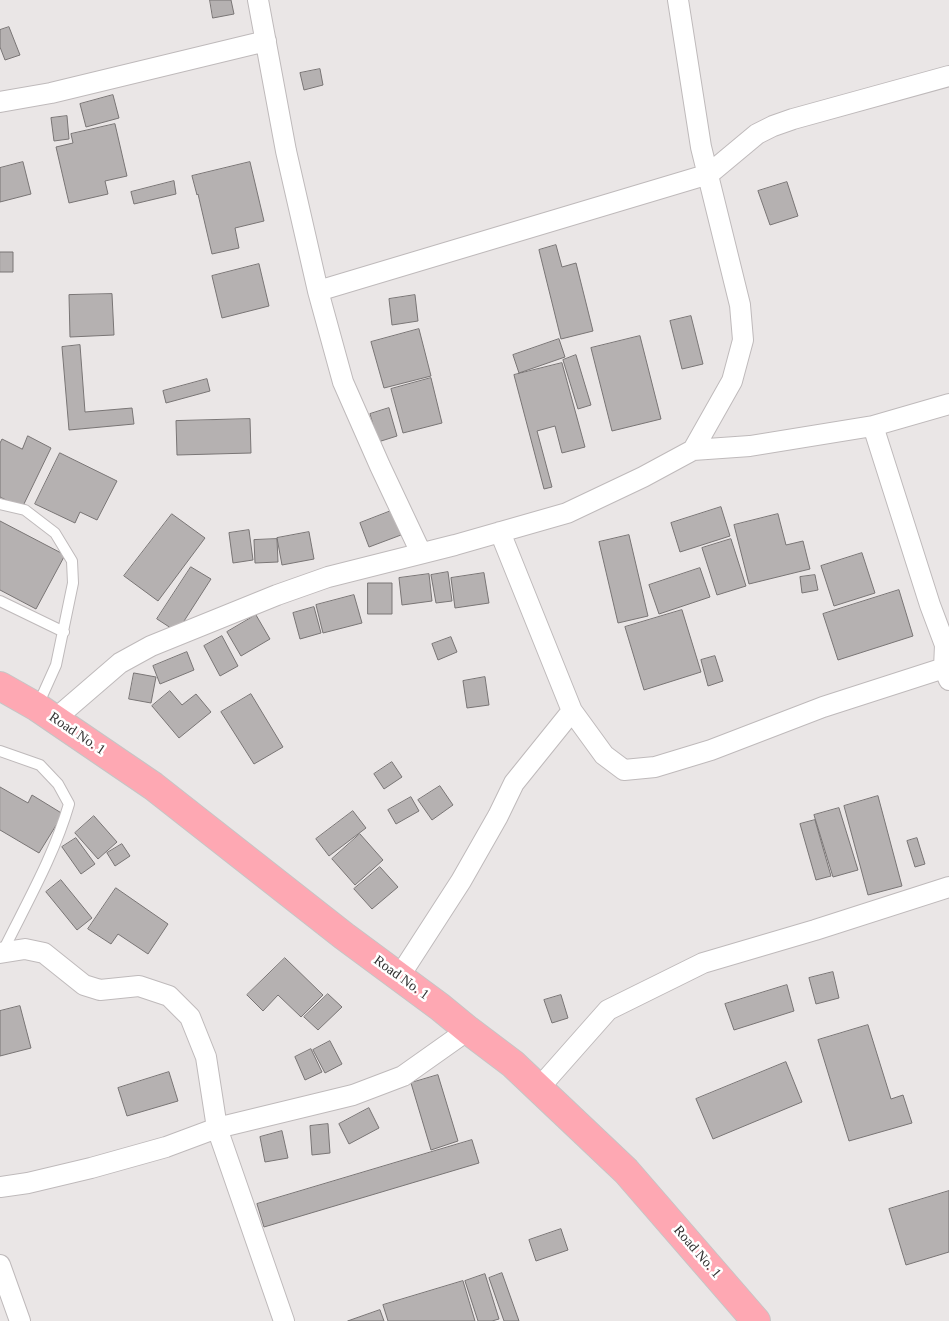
<!DOCTYPE html>
<html>
<head>
<meta charset="utf-8">
<style>
	body { margin:0 }
	canvas { display:block; background:#eae6e6 }
</style>
</head>
<body>
<canvas width="949" height="1321"></canvas>
<script>
const g = document.querySelector('canvas').getContext('2d');
g.lineJoin = 'round';
function fill(path, color) {
  g.fillStyle = color;
  g.fill(path, 'evenodd');
}
function strokePath(path, color, width, dash) {
  g.strokeStyle = color;
  g.lineWidth = width;
  g.lineCap = dash ? 'butt' : 'round';
  g.setLineDash(dash || []);
  g.stroke(path);
}
function label(font, color, halo, rows, align = 'center') {
  g.font = font + ' Georgia,serif';
  g.lineWidth = 5;
  g.setLineDash([]);
  g.textBaseline = 'middle';
  g.strokeStyle = halo;
  g.fillStyle = color;
  for (const [text, x, y, turn = 0] of rows) {
    g.save();
    g.translate(x, y);
    g.rotate((+turn || 0) * Math.PI / 180);
    g.textAlign = isNaN(turn) ? turn : align;
    if (halo) g.strokeText(text, 0, 0);
    g.fillText(text, 0, 0);
    g.restore();
  }
}
const building = new Path2D(`
	M 210,0 L 231,0 L 234,14 L 213,18 Z
	M 9,27 L 20,55 L 5,60 L 0,47 L 0,30 Z
	M 320,69 L 323,85 L 304,90 L 300,73 Z
	M 113,95 L 119,118 L 86,127 L 80,104 Z
	M 67,116 L 69,139 L 54,141 L 51,118 Z
	M 115,124 L 127,176 L 105,181 L 108,194 L 69,203 L 56,147 L 73,143 L 71,134 Z
	M 23,162 L 31,194 L 0,202 L 0,168 Z
	M 250,162 L 264,221 L 235,228 L 239,248 L 212,254 L 198,194 L 197,195 L 192,176 Z
	M 174,181 L 176,194 L 134,204 L 131,192 Z
	M 787,182 L 798,216 L 770,225 L 758,191 Z
	M 556,245 L 562,267 L 576,263 L 593,331 L 561,339 L 539,250 Z
	M 0,252 L 13,252 L 13,272 L 0,272 Z
	M 259,264 L 269,306 L 222,318 L 212,276 Z
	M 112,294 L 114,335 L 70,337 L 69,295 Z
	M 415,295 L 418,321 L 392,325 L 389,299 Z
	M 691,316 L 703,364 L 682,369 L 670,321 Z
	M 419,329 L 431,376 L 384,388 L 371,342 Z
	M 640,336 L 661,419 L 612,431 L 591,348 Z
	M 559,339 L 565,357 L 519,373 L 513,355 Z
	M 80,345 L 85,412 L 132,408 L 134,424 L 69,430 L 62,347 Z
	M 576,355 L 591,405 L 578,409 L 563,360 Z
	M 562,363 L 585,447 L 562,453 L 555,426 L 537,431 L 552,487 L 544,489 L 514,375 Z
	M 431,378 L 442,423 L 403,433 L 391,389 Z
	M 207,379 L 210,391 L 166,403 L 163,391 Z
	M 389,408 L 397,436 L 378,442 L 370,414 Z
	M 250,419 L 251,453 L 177,455 L 176,421 Z
	M 28,436 L 51,448 L 22,508 L 0,497 L 0,443 L 2,439 L 22,449 Z
	M 60,453 L 117,481 L 97,520 L 80,512 L 75,523 L 35,504 Z
	M 721,507 L 730,536 L 680,552 L 671,523 Z
	M 391,511 L 401,535 L 369,547 L 360,523 Z
	M 172,514 L 205,538 L 158,601 L 124,576 Z
	M 778,514 L 786,545 L 803,541 L 810,569 L 749,584 L 734,525 Z
	M 0,521 L 65,555 L 36,609 L 0,590 Z
	M 249,530 L 253,560 L 233,563 L 229,533 Z
	M 309,532 L 314,559 L 282,565 L 277,538 Z
	M 629,535 L 648,616 L 618,623 L 599,542 Z
	M 277,539 L 278,562 L 255,563 L 254,540 Z
	M 731,539 L 746,586 L 717,595 L 702,548 Z
	M 862,553 L 875,593 L 834,606 L 821,566 Z
	M 191,567 L 211,579 L 177,632 L 157,619 Z
	M 700,568 L 710,597 L 659,614 L 649,585 Z
	M 448,572 L 452,601 L 436,603 L 431,575 Z
	M 484,573 L 489,603 L 455,608 L 451,578 Z
	M 429,574 L 432,601 L 402,605 L 399,578 Z
	M 815,575 L 818,590 L 802,593 L 800,577 Z
	M 368,583 L 392,583 L 392,614 L 368,614 Z
	M 899,590 L 913,636 L 838,660 L 823,614 Z
	M 354,595 L 362,623 L 323,633 L 316,605 Z
	M 314,607 L 321,633 L 300,639 L 293,613 Z
	M 682,610 L 701,672 L 644,690 L 625,627 Z
	M 256,615 L 270,639 L 241,656 L 227,632 Z
	M 222,636 L 238,666 L 220,676 L 204,646 Z
	M 451,637 L 457,652 L 438,660 L 432,644 Z
	M 187,652 L 194,670 L 160,684 L 153,666 Z
	M 715,656 L 723,681 L 708,686 L 701,660 Z
	M 134,673 L 156,677 L 151,703 L 129,699 Z
	M 485,677 L 489,705 L 467,708 L 463,681 Z
	M 170,691 L 182,705 L 196,694 L 211,712 L 179,738 L 152,706 Z
	M 251,694 L 283,747 L 254,764 L 221,712 Z
	M 392,762 L 402,777 L 384,789 L 374,774 Z
	M 440,786 L 453,805 L 432,820 L 418,800 Z
	M 0,787 L 28,803 L 32,795 L 63,814 L 39,853 L 0,830 Z
	M 878,796 L 902,886 L 868,895 L 844,806 Z
	M 411,797 L 419,811 L 396,824 L 388,810 Z
	M 839,808 L 858,870 L 833,877 L 814,815 Z
	M 353,811 L 366,828 L 329,856 L 316,839 Z
	M 94,816 L 117,842 L 98,859 L 75,833 Z
	M 815,820 L 831,876 L 816,880 L 800,824 Z
	M 360,834 L 383,860 L 355,885 L 332,859 Z
	M 76,838 L 95,864 L 81,874 L 62,847 Z
	M 917,838 L 925,864 L 915,867 L 907,841 Z
	M 122,844 L 130,856 L 115,866 L 107,853 Z
	M 380,867 L 398,887 L 372,909 L 354,889 Z
	M 61,880 L 92,918 L 77,930 L 46,892 Z
	M 116,888 L 168,924 L 148,954 L 118,934 L 111,944 L 88,929 Z
	M 285,958 L 323,995 L 301,1017 L 278,995 L 263,1011 L 247,995 Z
	M 833,972 L 839,998 L 816,1004 L 809,978 Z
	M 787,985 L 794,1011 L 734,1030 L 725,1004 Z
	M 328,994 L 342,1007 L 318,1030 L 304,1017 Z
	M 561,995 L 568,1018 L 552,1023 L 544,1000 Z
	M 20,1006 L 31,1048 L 0,1056 L 0,1011 Z
	M 868,1025 L 891,1099 L 903,1095 L 912,1123 L 849,1141 L 818,1040 Z
	M 330,1041 L 342,1064 L 325,1073 L 313,1050 Z
	M 311,1049 L 322,1072 L 305,1080 L 295,1057 Z
	M 786,1062 L 802,1102 L 713,1139 L 696,1099 Z
	M 169,1072 L 178,1101 L 127,1116 L 118,1088 Z
	M 438,1075 L 458,1141 L 431,1150 L 411,1083 Z
	M 369,1108 L 379,1128 L 349,1144 L 339,1124 Z
	M 328,1124 L 330,1153 L 312,1155 L 310,1126 Z
	M 282,1131 L 288,1158 L 265,1162 L 260,1137 Z
	M 472,1140 L 479,1163 L 264,1227 L 257,1204 Z
	M 949,1191 L 949,1252 L 906,1265 L 889,1209 Z
	M 561,1229 L 568,1250 L 536,1261 L 529,1240 Z
	M 502,1273 L 519,1321 L 504,1321 L 489,1278 Z
	M 485,1274 L 499,1319 L 492,1321 L 478,1321 L 465,1281 Z
	M 463,1281 L 475,1321 L 388,1321 L 383,1305 Z
	M 380,1310 L 384,1321 L 348,1321 Z`);
fill(building, '#b5b1b1');
strokePath(building, '#797575', 1);
const lane = new Path2D(`
	M 0,504 L 25,510 L 55,533 L 72,561 L 73,583 L 56,665 L 38,705
	M 0,601 L 64,632
	M 0,751 L 40,765 L 58,784 L 69,804 C 54,856 26,904 2,953`);
const street = new Path2D(`
	M 258,0 L 286,151 L 318,291 L 343,382 L 380,466 L 421,553
	M 678,0 L 701,147 L 740,305 L 743,340 L 732,381 L 693,450
	M 0,102 L 51,93 L 266,41
	M 318,291 L 709,174 L 757,134 L 773,126 L 793,119 L 949,76
	M 873,426 L 930,605 L 945,645 L 944,668
	M 500,532 L 572,711 L 604,755 L 624,770 L 655,767 L 711,750 L 823,707 L 944,668 L 949,680
	M 55,719 L 120,663 L 151,646 L 277,595 L 328,577 L 455,545 L 567,513 L 643,477 L 693,450 L 750,446 L 873,426 L 949,404
	M 0,953 L 25,949 L 44,953 L 84,985 L 100,990 L 139,986 L 169,996 L 190,1017 L 206,1057 L 217,1128 L 284,1321
	M 399,977 L 461,881 L 498,816 L 514,783 L 572,711
	M 539,1088 L 608,1010 L 703,963 L 815,930 L 949,887
	M 0,1187 L 28,1183 L 91,1168 L 166,1147 L 217,1128 L 353,1095 L 403,1076 L 468,1030
	M 0,1265 L 20,1321`);
const highway = new Path2D(`
	M 0,686 L 37,707 L 153,786 L 344,936 L 440,1007 L 468,1030 L 513,1064 L 626,1171 L 756,1321`);
strokePath(lane, '#bfbabb', 12);
strokePath(street, '#bfbabb', 22);
strokePath(highway, '#c6c5c5', 30);
strokePath(lane, '#fff', 10);
strokePath(street, '#fff', 20);
strokePath(highway, '#fea8b3', 28);
label('14px', '#323131', '#fff', [
	["Road No. 1",77,734,34],
	["Road No. 1",401,978,36],
	["Road No. 1",697,1252,49]
]);
</script>
</body>
</html>
